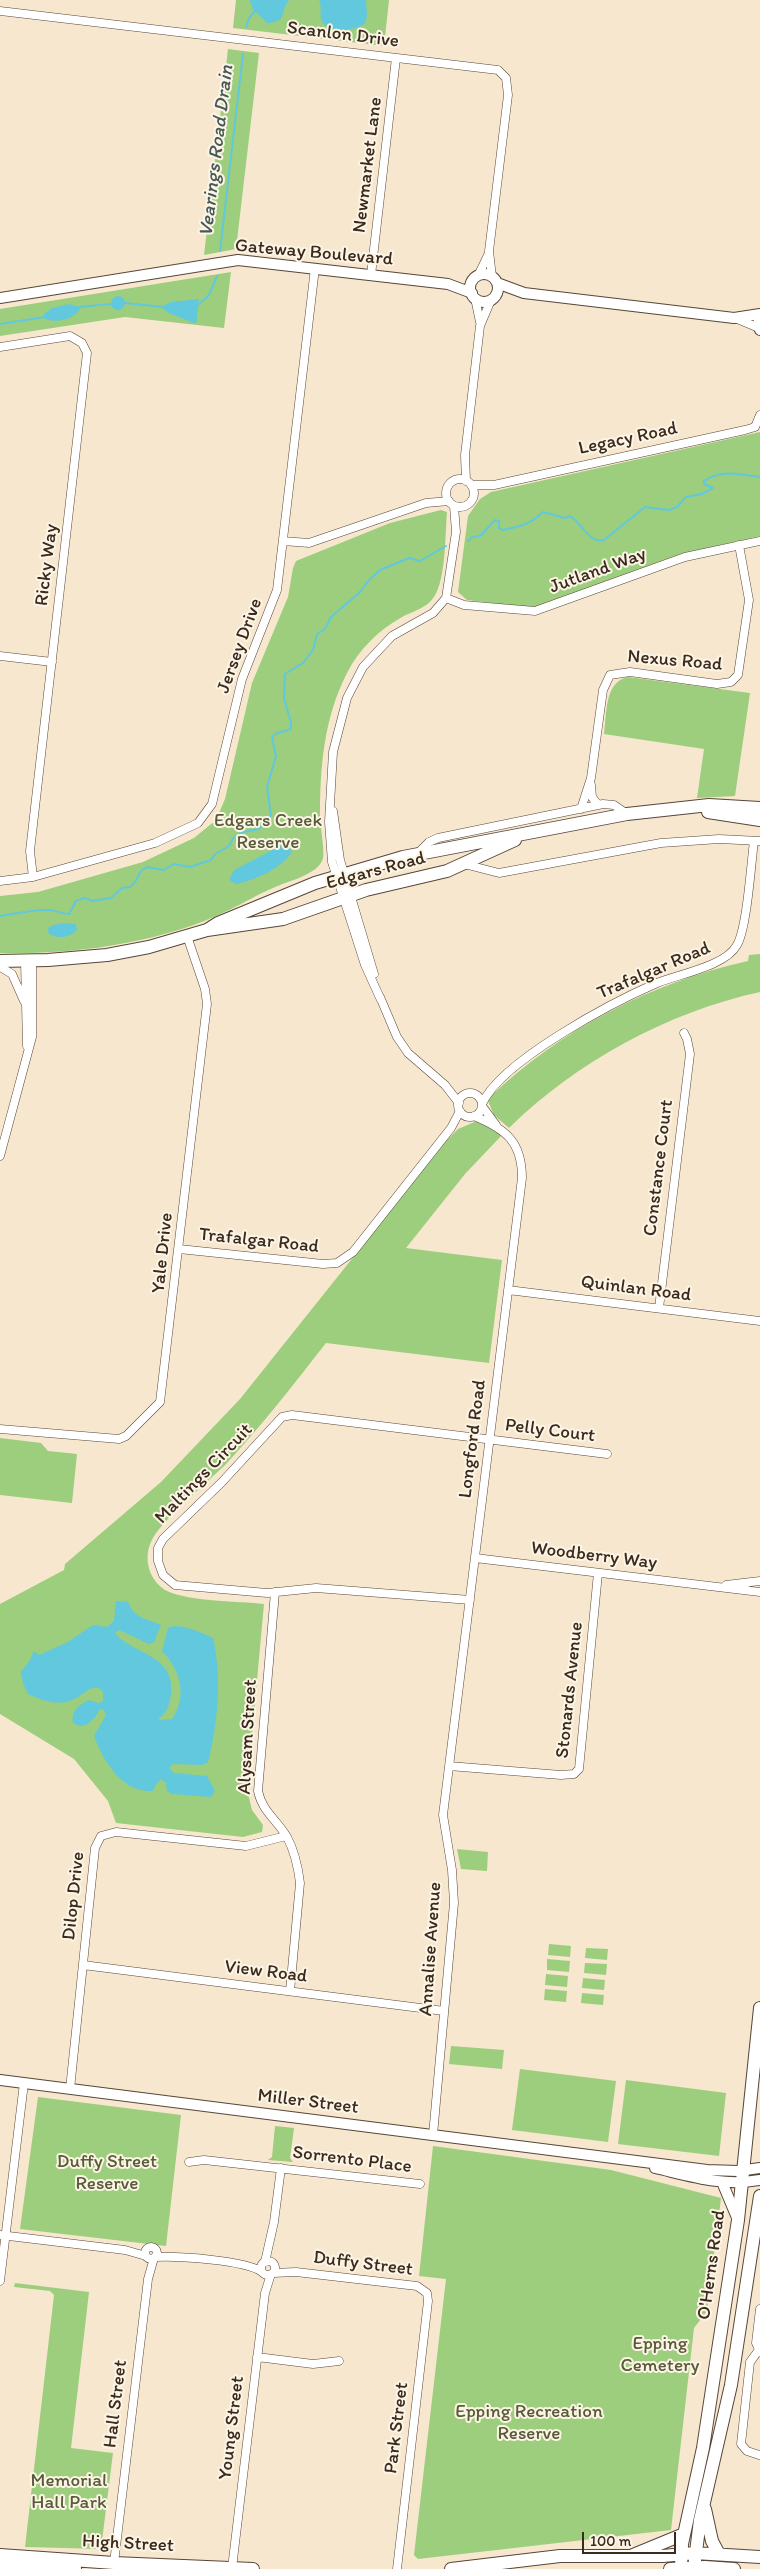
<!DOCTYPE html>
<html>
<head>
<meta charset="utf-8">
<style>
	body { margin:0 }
	#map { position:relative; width:760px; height:2569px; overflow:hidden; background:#f7e7cf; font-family:Itim,sans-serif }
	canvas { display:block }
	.scale { position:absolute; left:582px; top:2532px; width:94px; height:22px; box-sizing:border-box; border:2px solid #3b2a1e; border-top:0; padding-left:6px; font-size:15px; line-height:18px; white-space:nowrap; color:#3b2a1e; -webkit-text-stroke:4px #fcf5e5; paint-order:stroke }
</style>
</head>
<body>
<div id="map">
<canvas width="760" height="2569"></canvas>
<div class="scale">100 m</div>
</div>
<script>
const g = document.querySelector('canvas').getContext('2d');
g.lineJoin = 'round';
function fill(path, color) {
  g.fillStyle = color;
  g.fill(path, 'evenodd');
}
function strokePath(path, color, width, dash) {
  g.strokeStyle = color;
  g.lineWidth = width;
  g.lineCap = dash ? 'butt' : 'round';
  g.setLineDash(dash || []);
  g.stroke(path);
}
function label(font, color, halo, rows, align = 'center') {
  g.font = font + ' Itim,sans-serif';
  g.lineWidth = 4;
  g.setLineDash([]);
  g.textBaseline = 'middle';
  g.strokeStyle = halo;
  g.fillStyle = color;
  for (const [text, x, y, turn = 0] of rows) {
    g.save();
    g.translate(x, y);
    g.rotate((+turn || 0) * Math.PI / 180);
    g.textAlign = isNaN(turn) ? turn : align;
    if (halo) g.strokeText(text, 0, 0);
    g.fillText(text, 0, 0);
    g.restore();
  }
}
fill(new Path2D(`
	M 236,0 L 389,0 L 384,46 L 233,28 Z
	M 228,49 L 259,53 L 236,249 L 204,255 Z
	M 231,272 L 224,328 L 125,317 L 0,336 L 0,309 Z
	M 760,432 L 760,536 L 680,554 L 533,608 L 467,600 L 458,592 L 468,516 L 480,499 L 491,492 Z
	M 441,510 L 447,512 C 445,535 446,579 434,597 C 427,608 413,611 402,617 C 379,630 359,649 347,673 C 324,718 320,766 320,816 C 320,826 325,851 323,858 C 319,875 287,881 273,888 C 258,894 244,903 229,910 C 162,943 74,955 0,953 L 0,896 L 38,892 L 143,862 L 194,838 L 216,820 L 225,799 L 252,683 L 288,597 L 293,568 L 296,561 L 390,523 Z
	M 628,677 L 750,693 L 735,796 L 697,798 L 704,749 L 604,734 C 607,714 604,682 628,677 Z
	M 760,954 L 760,992 C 668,1012 576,1062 509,1128 L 494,1115 L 488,1101 L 490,1097 C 561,1029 653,982 748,961 L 749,955 Z
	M 477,1121 L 485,1122 L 502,1135 L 465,1174 L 406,1248 L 502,1260 L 489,1363 L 326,1343 C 294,1384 262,1425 227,1463 C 209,1481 159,1522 151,1542 C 144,1557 148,1576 161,1587 C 178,1602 240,1601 264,1604 L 247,1789 L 252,1810 L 263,1825 L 262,1832 L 243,1837 L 116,1823 L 108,1801 L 74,1759 L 0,1714 L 0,1604 L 64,1570 L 65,1564 L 161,1482 L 240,1399 L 446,1141 L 458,1129 Z
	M 0,1438 L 41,1443 L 48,1451 L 77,1454 L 72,1503 L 0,1495 Z
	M 457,1849 L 488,1852 L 487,1871 L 461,1869 Z
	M 549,1944 L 571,1946 L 570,1957 L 548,1955 Z
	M 586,1948 L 608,1949 L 607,1960 L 585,1958 Z
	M 547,1959 L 570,1961 L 569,1972 L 547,1970 Z
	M 585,1963 L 607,1964 L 606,1975 L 584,1973 Z
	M 546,1974 L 568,1976 L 567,1987 L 545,1985 Z
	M 583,1978 L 605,1980 L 604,1990 L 582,1988 Z
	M 545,1989 L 567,1991 L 566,2002 L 544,2000 Z
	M 582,1993 L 604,1995 L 603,2005 L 581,2003 Z
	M 451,2046 L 504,2050 L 502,2069 L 449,2064 Z
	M 520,2069 L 616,2081 L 608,2142 L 512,2130 Z
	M 626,2080 L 726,2093 L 719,2156 L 618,2144 Z
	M 38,2097 L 181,2115 L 166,2246 L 20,2229 Z
	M 275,2126 L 294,2128 L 290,2158 L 293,2162 L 268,2160 L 272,2157 Z
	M 433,2146 L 611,2170 L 721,2198 L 707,2311 L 694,2328 L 671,2530 L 418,2559 L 414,2555 L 446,2279 L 419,2276 Z
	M 15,2283 L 89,2292 L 71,2448 L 113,2453 L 101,2549 L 25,2547 L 54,2295 L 50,2291 L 14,2287 Z`), '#9cce7d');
fill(new Path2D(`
	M 250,0 L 289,0 C 279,13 288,22 267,23 L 252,8 Z
	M 319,0 L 366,0 L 367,16 L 365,23 C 357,31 332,33 323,23 C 318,17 323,7 319,0 Z
	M111 303a7 7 0 1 1 14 0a7 7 0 1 1-14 0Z
	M 199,299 L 196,324 L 169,313 L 161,307 L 171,302 Z
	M 69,304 L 81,307 C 74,320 58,323 45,319 L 44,314 L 52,308 Z
	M 282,845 L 288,845 L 292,852 C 281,869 255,880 236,884 L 229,880 L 234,870 Z
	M 64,923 L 76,924 L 77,930 C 69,938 59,939 49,934 L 48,928 L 53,925 Z
	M 116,1601 L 128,1602 C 134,1619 149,1619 161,1625 L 154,1642 L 149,1644 L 119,1630 L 115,1633 C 133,1655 176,1654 171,1695 C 169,1705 168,1712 159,1718 L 159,1720 L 172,1719 C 188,1696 180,1669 162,1651 L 168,1628 C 180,1622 202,1633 213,1638 C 222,1676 218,1725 208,1762 L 202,1765 L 173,1764 L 169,1768 L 174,1773 L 207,1776 L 215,1791 L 211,1797 L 172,1794 L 167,1791 L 166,1783 L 161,1779 L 155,1786 L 153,1791 C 122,1793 104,1762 94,1736 L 106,1715 L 104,1710 L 100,1709 C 94,1720 85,1731 73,1723 C 71,1710 79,1705 89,1700 L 99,1703 L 103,1701 L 103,1692 L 99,1688 C 91,1687 87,1691 81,1695 C 63,1708 45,1702 28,1694 L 23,1683 L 21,1672 L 30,1660 L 34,1651 L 39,1655 L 68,1642 L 93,1625 L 107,1627 L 114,1621 Z`), '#61c8dd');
strokePath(new Path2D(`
	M 246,27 L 249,18 L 255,11
	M 220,251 L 243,54
	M 125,303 L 163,307
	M 197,306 L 209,295 L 217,276
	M 80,307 L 110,304
	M 0,324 L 45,317
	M 468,541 L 472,537 L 480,536 L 495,520 L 499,521 L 499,528 L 503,530 C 521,526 529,525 543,512 L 565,518 L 570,516 C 582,523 589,544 604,540 L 645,507 L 669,510 L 677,507 L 686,497 L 702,494 L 713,488 L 704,484 L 704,481 C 721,469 740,474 760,477
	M 0,916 C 13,914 36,909 49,910 C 56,910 61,914 69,914 L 76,901 L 85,898 L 92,901 L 111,898 L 122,888 L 130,887 L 135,882 L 141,871 L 147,867 L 164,870 L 174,864 L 190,867 L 211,860 L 215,854 L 229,846 L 233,838 L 243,832 L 259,829 L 271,815 L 267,787 L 276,756 L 272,738 L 275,734 L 291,729 L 291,723 L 284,698 L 285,674 L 303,663 L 313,650 L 317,634 L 325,629 L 331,617 L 359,593 L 369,580 L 380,570 L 409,558 L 420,561 L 446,546`), '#61c8dd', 2);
const minor = new Path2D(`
	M 0,11 L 498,70 L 506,78 L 508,95 L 489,251 L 492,277
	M 371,275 L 396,58
	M 478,276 L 488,255
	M 475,298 L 480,322
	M 735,318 L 759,328
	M 0,347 L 70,336 L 82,343 L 87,353 L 30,851 L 33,877
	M446 493a14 14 0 1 1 28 0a14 14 0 1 1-28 0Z
	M 466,481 L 465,455 L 480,326 L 491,300
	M 471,485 L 494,485 L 745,430 L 755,427 L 760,415
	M 283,541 L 309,543 L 426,503 L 449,501
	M 446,598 L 464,605 L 535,611 L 685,557 L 760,541
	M 0,656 L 52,662
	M 591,785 L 592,797 L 598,805
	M 581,809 L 591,778 L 603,690 L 610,675 L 630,672 L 717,684 L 731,682 L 738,675 L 749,600 L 739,545
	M 333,811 L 340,860 L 374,974
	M 418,853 L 429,842 L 438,838 L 603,804 L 614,805 L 627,814
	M 464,864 L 499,873 L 661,843 L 719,839 L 760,841
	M 0,881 L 33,877 L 155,843 L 198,823 L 212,804 L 242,679 L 277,590 L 315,268
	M 25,961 L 27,1046
	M 2,968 L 12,974 L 24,1001
	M 380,997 L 397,1037 L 408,1053 L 445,1085 L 459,1103
	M 381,1000 L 365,965 L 332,862 L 329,822 L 333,752 L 347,698 L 363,667 L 392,636 L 433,613 L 446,598 L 456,532 L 454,506
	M458 1105a12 12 0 1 1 24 0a12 12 0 1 1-24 0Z
	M 482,1104 C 501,1061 613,1002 657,983 C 679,974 726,966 737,945 C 747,928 751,864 754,841
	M 482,1106 L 496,1125
	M 0,1156 L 32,1037 L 32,961
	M 179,1249 L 323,1264 L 337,1263 L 353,1252 L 451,1128 L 460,1111
	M 508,1290 L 760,1321
	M 659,1308 L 690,1054 L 687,1039 L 684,1033
	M 0,1429 L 119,1439 L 126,1436 L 160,1402 L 207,1004 L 205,989 L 187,936
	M 475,1558 L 760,1592
	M 726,1585 L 760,1581
	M 275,1592 L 258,1791 C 262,1811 277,1820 287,1837 C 295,1852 298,1866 300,1883 L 290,1991
	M 470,1600 L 316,1588 L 267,1593 L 175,1585 L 163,1575 L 158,1561 L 158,1548 L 163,1539 L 222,1482 L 282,1417 L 292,1415 L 607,1454
	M 449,1766 L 561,1775 L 574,1774 L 579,1769 L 598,1573
	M 83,1965 L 444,2011
	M 70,2089 L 95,1848 L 101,1836 L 116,1832 L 246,1846 L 286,1836
	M 433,2135 L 454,1903 L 452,1870 L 443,1815 L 522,1178 C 522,1142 506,1129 474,1116
	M 189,2162 L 204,2160 L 420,2184
	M 0,2235 L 125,2250 L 146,2256
	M145 2253a6 6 0 1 1 12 0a6 6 0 1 1-12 0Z
	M 155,2257 C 177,2256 245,2260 262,2272
	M261 2268a7 7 0 1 1 14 0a7 7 0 1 1-14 0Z
	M 265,2262 L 274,2222 L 281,2168
	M 273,2273 L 296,2272 L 417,2286 L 427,2293 L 428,2301 L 397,2569
	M 0,2281 L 24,2083
	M 760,2309 L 756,2343 L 760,2352
	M 759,2350 L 750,2362 L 741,2444 L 747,2451 L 759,2455
	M 257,2357 L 313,2364 L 339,2361
	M 114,2563 L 148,2279 L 154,2258
	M 232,2568 L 265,2293 L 271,2274`);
const tertiary = new Path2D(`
	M470 288a14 14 0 1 1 28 0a14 14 0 1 1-28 0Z
	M 497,283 L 524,293 L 734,318 L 760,314
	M 0,298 L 238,260 L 448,284 L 472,293
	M 760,316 L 758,324 L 760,330
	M 0,2080 L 707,2170 L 738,2171 L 760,2168
	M 655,2168 C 690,2176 723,2187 760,2180
	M 722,2182 L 738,2220`);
const primary = new Path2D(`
	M 708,812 L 760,820
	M 207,930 L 218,923 L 315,883 L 403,857 L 627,814 L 709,805 L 760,808
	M 0,961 L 48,960 L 107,955 L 149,947 L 207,930 L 283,919 L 366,890 L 447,871 L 515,840
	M 705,2509 L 712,2541 L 719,2554
	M 0,2555 L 114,2563 L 253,2569
	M 633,2555 L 684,2534
	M 0,2566 L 75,2568
	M 681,2568 L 682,2544 L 703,2448 L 738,2220 L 760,2008
	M 694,2568 L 700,2520 L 731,2385 L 760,2196
	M 451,2569 L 560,2556 L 663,2556 L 694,2553 L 760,2557
	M 670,2569 L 705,2567 L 734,2569`);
strokePath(minor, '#574639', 9);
strokePath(tertiary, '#574639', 12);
strokePath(primary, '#574639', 14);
strokePath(minor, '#fff', 8);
strokePath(tertiary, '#fff', 10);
strokePath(primary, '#fff', 12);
label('19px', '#3b2a1e', '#fcf5e5', [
	["Scanlon Drive",343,35,7],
	["Newmarket Lane",368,165,-83],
	["Gateway Boulevard",314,253,5],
	["Legacy Road",628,439,-12],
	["Ricky Way",47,565,-83],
	["Jutland Way",598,571,-20],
	["Jersey Drive",240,646,-70],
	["Nexus Road",675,661,5],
	["Edgars Road",376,871,-15],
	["Trafalgar Road",654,971,-23],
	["Constance Court",659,1168,-83],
	["Trafalgar Road",259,1241,6],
	["Yale Drive",163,1253,-84],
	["Quinlan Road",636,1289,7],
	["Pelly Court",550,1431,7],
	["Longford Road",473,1439,-83],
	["Maltings Circuit",204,1474,-46],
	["Woodberry Way",594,1556,7],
	["Stonards Avenue",570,1690,-84],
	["Alysam Street",248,1737,-87],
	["Dilop Drive",74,1896,-84],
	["Annalise Avenue",431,1949,-86],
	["View Road",266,1972,7],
	["Miller Street",308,2102,7],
	["Sorrento Place",352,2160,7],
	["Duffy Street",363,2264,7],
	["O'Herns Road",712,2265,-82],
	["Hall Street",116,2404,-83],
	["Young Street",232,2428,-83],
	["Park Street",397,2428,-83],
	["High Street",128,2544,3]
]);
label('19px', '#585b3a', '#fcf5e5', [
	["Edgars Creek",268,821],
	["Reserve",268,843],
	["Duffy Street",107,2162],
	["Reserve",107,2184],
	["Epping",660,2344],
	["Cemetery",660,2366],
	["Epping Recreation",529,2412],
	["Reserve",529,2434],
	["Memorial",69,2481],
	["Hall Park",69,2503]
]);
label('italic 20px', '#465957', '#fcf5e5', [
	["Vearings Road Drain",217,151,-83]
]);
</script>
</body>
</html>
